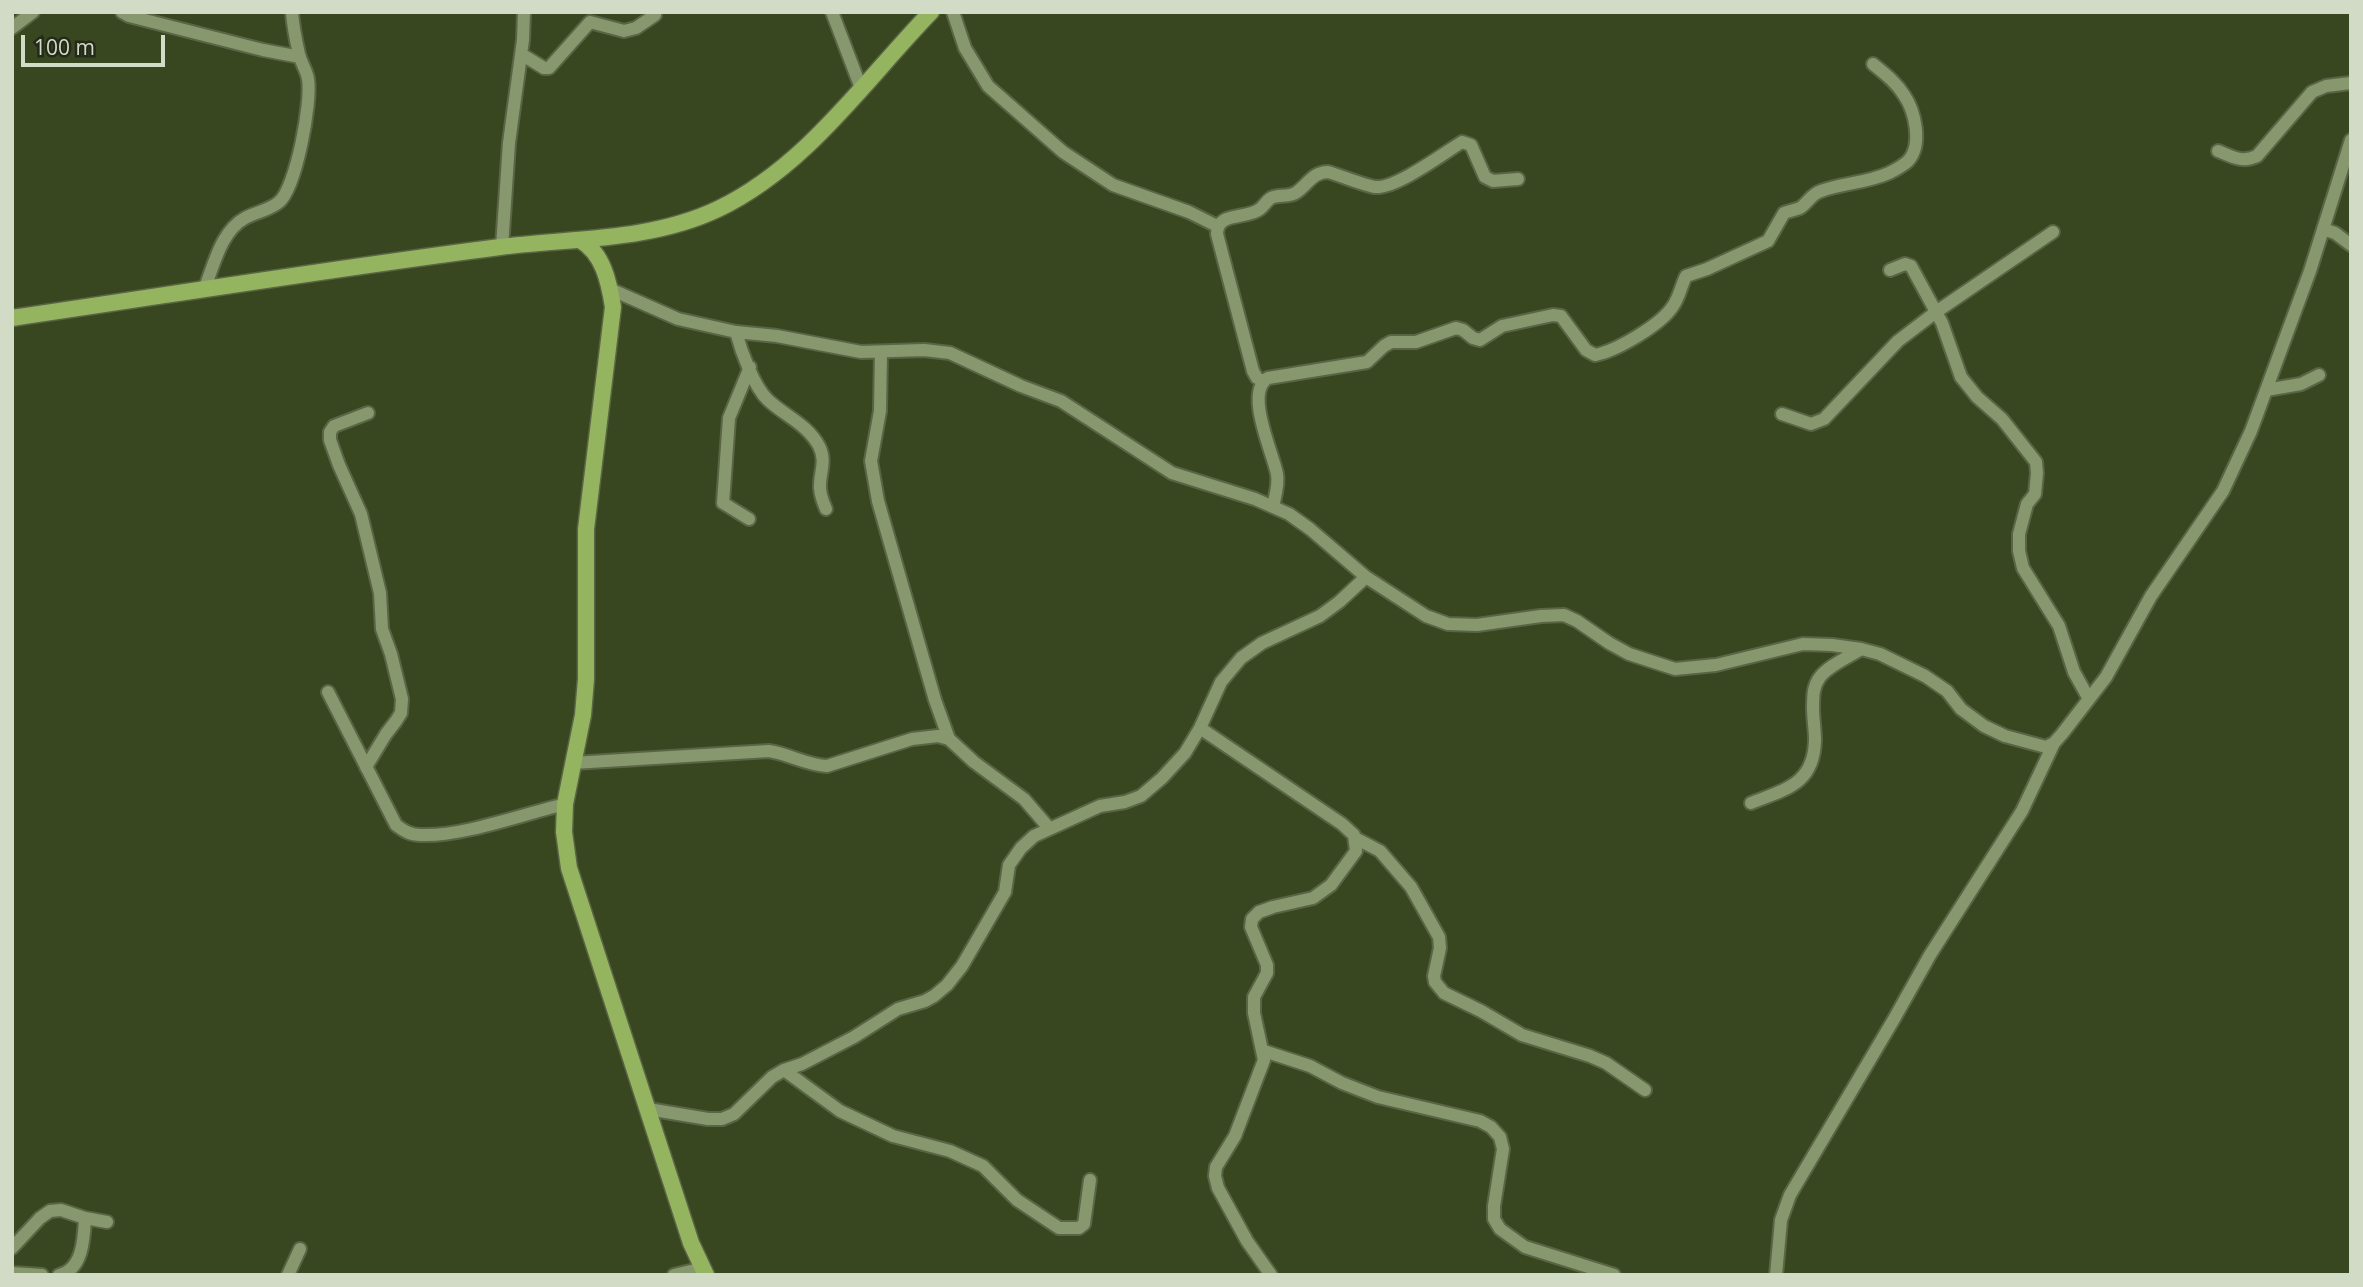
<!DOCTYPE html>
<html>
<head>
<meta charset="utf-8">
<style>
	body { margin:0 }
	#map { position:relative; width:2363px; height:1287px; overflow:hidden; background:#394721; font-family:"Open Sans",sans-serif }
	canvas { display:block }
	.frame { position:absolute; inset:0; border:14px solid #d2dbc6; pointer-events:none }
	.scale { position:absolute; left:21px; top:35px; width:144px; height:32px; box-sizing:border-box; border:4px solid #d2dbc6; border-top:0; padding-left:9px; font-size:21px; line-height:24px; white-space:nowrap; color:#d2dbc6; -webkit-text-stroke:5px #242a1a; paint-order:stroke }
</style>
</head>
<body>
<div id="map">
<canvas width="2363" height="1287"></canvas>
<div class="frame"></div>
<div class="scale">100 m</div>
</div>
<script>
const g = document.querySelector('canvas').getContext('2d');
g.lineJoin = 'round';
function strokePath(path, color, width, dash) {
  g.strokeStyle = color;
  g.lineWidth = width;
  g.lineCap = dash ? 'butt' : 'round';
  g.setLineDash(dash || []);
  g.stroke(path);
}
const minor = new Path2D(`
	M 122,12 L 129,16 L 263,50 L 300,57
	M 832,12 L 861,88
	M 953,12 L 965,48 L 988,86 L 1063,152 L 1113,185 L 1189,212 L 1217,226
	M 12,28 L 33,12
	M 521,54 L 544,68 L 549,68 L 590,22 L 624,31 L 636,28 L 655,15
	M 2218,151 C 2233,157 2242,163 2257,156 L 2312,92 L 2326,86 L 2351,83
	M 2323,229 L 2335,233 L 2351,245
	M 502,247 L 509,143 L 523,40 L 524,12
	M 1890,270 L 1905,264 L 1911,266 L 1942,323 L 1961,377 L 1977,397 L 2002,419 L 2036,462 L 2037,473 L 2035,494 L 2027,504 L 2019,534 L 2019,551 L 2023,568 L 2059,626 L 2074,672 L 2089,699
	M 610,289 L 678,319 L 736,332 L 777,336 L 861,352 L 924,350 L 950,353 L 1021,386 L 1061,401 L 1172,473 L 1255,499 L 1289,514 L 1310,529 L 1366,577 L 1426,616 L 1448,624 L 1477,625 L 1541,616 L 1564,615 L 1577,621 L 1609,643 L 1629,654 L 1675,669 L 1716,665 L 1803,644 L 1832,645 L 1861,649 L 1880,654 L 1925,676 L 1947,691 L 1961,709 L 1984,726 L 2005,736 L 2046,747 L 2054,743 L 2062,734 L 2106,677 L 2151,596 L 2223,491 L 2251,431 L 2310,271 L 2351,140
	M 204,290 C 214,265 221,231 245,218 C 256,212 270,210 279,202 C 296,188 312,102 308,79 C 307,71 301,63 299,54 C 296,41 293,26 292,12
	M 736,332 C 741,351 754,387 768,400 C 785,416 807,424 819,446 C 826,460 821,469 820,483 C 819,492 822,500 826,509
	M 881,352 L 880,411 L 871,461 L 878,501 L 935,700 L 949,739
	M 1263,381 L 1257,378 L 1253,371 L 1217,234 C 1217,211 1246,220 1260,209 C 1264,206 1266,201 1271,198 C 1279,194 1289,198 1297,192 C 1308,184 1313,172 1328,172 C 1339,175 1366,186 1375,187 C 1396,189 1444,153 1462,142 L 1471,145 L 1485,177 L 1493,181 L 1518,179
	M 2266,390 L 2301,384 L 2319,375
	M 1782,414 L 1811,424 L 1824,419 L 1898,341 L 1936,312 L 2053,232
	M 1273,507 C 1275,497 1279,484 1277,474 C 1273,453 1244,392 1268,378 L 1367,362 L 1384,346 L 1391,342 L 1416,342 L 1456,328 L 1463,330 L 1473,338 L 1480,340 L 1502,326 L 1553,315 L 1561,316 L 1586,350 L 1595,355 C 1616,351 1661,325 1673,306 C 1679,298 1681,286 1686,276 L 1707,269 L 1768,241 L 1784,213 C 1789,211 1795,210 1800,208 C 1808,203 1811,194 1821,191 C 1843,183 1867,183 1889,173 C 1895,170 1903,166 1908,161 C 1923,145 1915,111 1904,95 C 1896,82 1884,73 1873,64
	M 749,519 L 723,503 L 729,418 L 750,367
	M 328,692 L 396,825 C 404,831 410,835 421,835 C 461,837 524,814 565,804
	M 1200,728 L 1342,824 L 1354,835 L 1356,851 L 1331,885 L 1313,898 L 1273,907 L 1259,912 L 1252,919 L 1251,927 L 1267,965 L 1267,973 L 1254,997 L 1254,1013 L 1264,1060 L 1235,1136 L 1216,1167 L 1215,1176 L 1218,1188 L 1247,1241 L 1271,1275
	M 573,763 L 769,751 C 789,754 806,765 827,766 L 912,739 L 938,736 L 949,739 L 974,762 L 1024,799 L 1049,828
	M 366,767 L 386,734 L 396,721 L 401,713 L 402,699 L 391,654 L 382,629 L 380,593 L 361,514 L 339,465 L 330,440 L 330,432 L 334,426 L 368,413
	M 1751,803 C 1786,789 1814,784 1815,740 C 1815,729 1813,719 1813,708 C 1813,696 1813,686 1820,677 C 1829,665 1849,657 1861,649
	M 1355,838 L 1380,851 L 1411,887 L 1439,937 L 1440,948 L 1434,976 L 1435,982 L 1444,993 L 1481,1011 L 1522,1035 L 1590,1056 L 1606,1063 L 1645,1090
	M 1264,1051 L 1310,1066 L 1342,1083 L 1378,1097 L 1480,1121 L 1491,1127 L 1500,1137 L 1503,1149 L 1494,1206 L 1494,1219 L 1500,1229 L 1525,1247 L 1614,1275
	M 784,1070 L 840,1111 L 893,1136 L 950,1151 L 983,1166 L 1017,1200 L 1059,1228 L 1079,1228 L 1084,1224 L 1090,1180
	M 648,1109 L 708,1119 L 722,1119 L 734,1114 L 772,1077 L 784,1070 L 802,1064 L 854,1037 L 898,1009 L 925,1001 L 934,996 L 947,985 L 962,966 L 1005,892 L 1009,865 L 1021,848 L 1034,836 L 1100,806 L 1125,802 L 1141,796 L 1162,778 L 1185,753 L 1200,728 L 1221,682 L 1241,658 L 1262,643 L 1320,616 L 1339,602 L 1366,577
	M 12,1248 L 40,1218 L 50,1211 L 61,1210 L 85,1218 L 107,1222
	M 12,1273 L 42,1275
	M 59,1275 C 83,1270 84,1238 85,1218
	M 288,1275 L 300,1249
	M 674,1275 L 703,1268
	M 1776,1275 L 1781,1220 L 1790,1195 L 1894,1019 L 1930,955 L 2022,811 L 2054,743`);
const major = new Path2D(`
	M 580,240 C 603,253 609,282 613,307 L 586,529 L 586,679 L 583,715 L 565,804 L 564,832 L 569,868 L 691,1243 L 706,1275
	M 12,318 C 175,294 337,268 500,247 C 573,238 651,241 718,209 C 806,167 865,80 931,12`);
strokePath(minor, '#596544', 16);
strokePath(major, '#596544', 19);
strokePath(minor, '#87986f', 12);
strokePath(major, '#95b460', 16);
</script>
</body>
</html>
